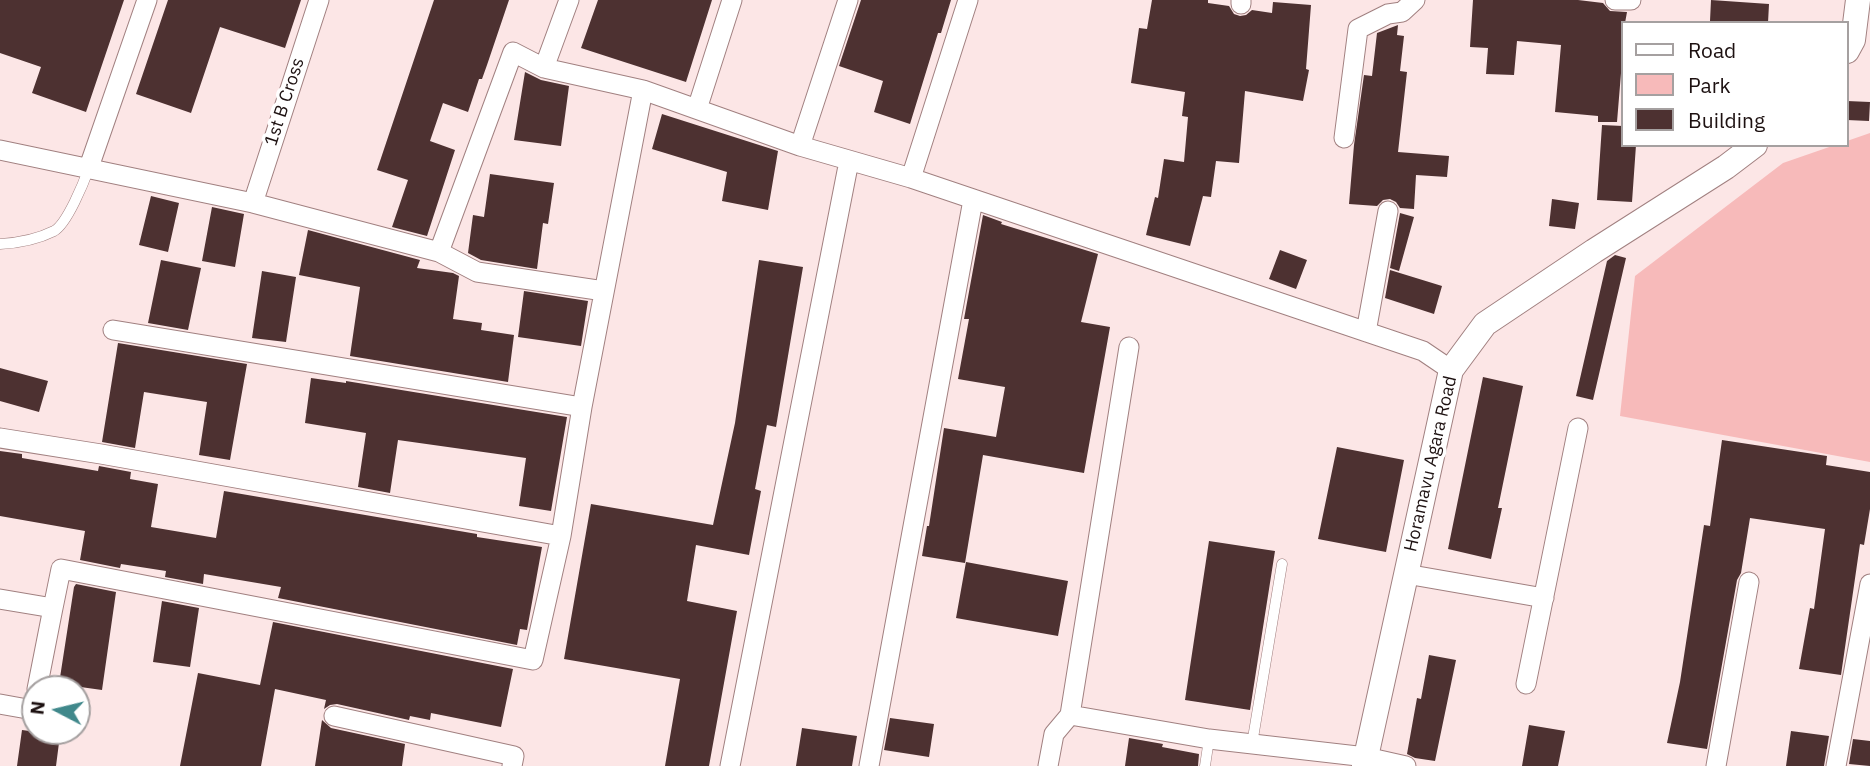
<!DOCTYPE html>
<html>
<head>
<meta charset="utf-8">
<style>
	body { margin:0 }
	#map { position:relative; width:1870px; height:766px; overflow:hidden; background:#fce6e6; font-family:"IBM Plex Sans",sans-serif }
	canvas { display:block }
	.legend { position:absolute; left:1621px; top:21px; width:228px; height:126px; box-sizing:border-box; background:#fff; border:2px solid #a5a0a0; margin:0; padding:9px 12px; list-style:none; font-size:21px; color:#1d1111 }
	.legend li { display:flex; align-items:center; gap:14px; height:35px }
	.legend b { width:35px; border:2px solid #a5a0a0 }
	.north { position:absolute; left:21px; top:675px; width:70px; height:70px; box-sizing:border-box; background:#fff; border:2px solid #a5a0a0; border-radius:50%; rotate:277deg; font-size:19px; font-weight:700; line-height:28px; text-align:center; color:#1d1111 }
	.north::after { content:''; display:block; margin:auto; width:24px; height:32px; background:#40888b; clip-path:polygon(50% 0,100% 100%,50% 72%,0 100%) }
</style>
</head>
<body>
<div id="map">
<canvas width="1870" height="766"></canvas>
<ul class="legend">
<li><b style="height:9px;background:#fff"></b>Road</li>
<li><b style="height:19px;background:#f7baba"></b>Park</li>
<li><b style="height:19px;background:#4d3131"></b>Building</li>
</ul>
<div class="north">N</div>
</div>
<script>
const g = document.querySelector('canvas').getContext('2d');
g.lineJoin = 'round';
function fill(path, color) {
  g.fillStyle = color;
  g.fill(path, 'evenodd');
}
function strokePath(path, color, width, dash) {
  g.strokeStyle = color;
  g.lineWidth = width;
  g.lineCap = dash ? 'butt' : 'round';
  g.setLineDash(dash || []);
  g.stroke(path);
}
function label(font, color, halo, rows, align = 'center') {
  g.font = font + ' "IBM Plex Sans",sans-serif';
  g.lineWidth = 7;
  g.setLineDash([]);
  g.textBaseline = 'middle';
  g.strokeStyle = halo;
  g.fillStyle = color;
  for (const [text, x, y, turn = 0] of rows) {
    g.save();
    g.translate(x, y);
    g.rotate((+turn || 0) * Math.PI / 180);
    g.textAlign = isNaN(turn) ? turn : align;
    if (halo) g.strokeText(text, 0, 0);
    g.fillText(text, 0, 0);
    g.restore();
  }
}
fill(new Path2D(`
	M 1870,133 L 1870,462 L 1620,416 L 1635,276 L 1783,163 L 1835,145 L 1847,145 L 1847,141 Z`), '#f7baba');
fill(new Path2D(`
	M 0,0 L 124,0 L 86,112 L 32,93 L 41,67 L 0,53 Z
	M 168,0 L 301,0 L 285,48 L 220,27 L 191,113 L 136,94 Z
	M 434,0 L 509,0 L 487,65 L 482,79 L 479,79 L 468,112 L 443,103 L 430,141 L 455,150 L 427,236 L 392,227 L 408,180 L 377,170 Z
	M 598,0 L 712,0 L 686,82 L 581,48 Z
	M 861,0 L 951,0 L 941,33 L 938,33 L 910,124 L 874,112 L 883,81 L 839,66 Z
	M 1152,0 L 1208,0 L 1208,3 L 1229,6 L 1234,14 L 1240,16 L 1246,15 L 1252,10 L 1272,13 L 1273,2 L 1311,5 L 1306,69 L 1309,70 L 1303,101 L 1245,91 L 1239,163 L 1216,161 L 1211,197 L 1203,196 L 1190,246 L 1146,235 L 1155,197 L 1158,198 L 1164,159 L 1184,162 L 1188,117 L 1182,116 L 1185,92 L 1131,83 L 1139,28 L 1147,29 Z
	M 1473,0 L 1578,0 L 1603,3 L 1610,11 L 1627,12 L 1625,23 L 1623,23 L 1622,61 L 1617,122 L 1598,122 L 1598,116 L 1555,112 L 1561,45 L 1517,41 L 1514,75 L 1486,74 L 1488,48 L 1470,47 Z
	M 1711,0 L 1769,4 L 1768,23 L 1710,21 Z
	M 1398,25 L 1397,35 L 1404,36 L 1400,71 L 1407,72 L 1398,152 L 1449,156 L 1447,177 L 1416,175 L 1414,209 L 1400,208 L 1396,202 L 1390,199 L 1383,200 L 1377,206 L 1349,204 L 1354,145 L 1364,75 L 1372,76 L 1377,33 Z
	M 525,72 L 541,80 L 569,86 L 561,146 L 514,140 Z
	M 1847,101 L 1870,102 L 1869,121 L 1847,120 Z
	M 662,114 L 778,151 L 768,210 L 722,201 L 727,172 L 652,149 Z
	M 1602,125 L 1623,126 L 1623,145 L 1636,145 L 1632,202 L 1597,200 Z
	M 490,174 L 554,183 L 548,224 L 543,223 L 537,269 L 481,260 L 468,253 L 473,215 L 484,217 Z
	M 151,196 L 179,203 L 168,252 L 139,245 Z
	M 1552,199 L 1579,203 L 1575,229 L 1549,226 Z
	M 212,207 L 244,214 L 235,267 L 202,261 Z
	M 1400,213 L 1414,217 L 1399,271 L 1390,268 Z
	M 983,215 L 1002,222 L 1001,224 L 1098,254 L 1081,322 L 1110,327 L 1084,473 L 983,455 L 965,563 L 922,556 L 927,526 L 929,526 L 944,428 L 996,437 L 1005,387 L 958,379 L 969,319 L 964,319 Z
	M 308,230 L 420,260 L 417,268 L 453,273 L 459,276 L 453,319 L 482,323 L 481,330 L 514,335 L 508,382 L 350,356 L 360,287 L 299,275 Z
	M 1280,250 L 1307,260 L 1296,289 L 1269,279 Z
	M 1615,255 L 1626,258 L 1593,400 L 1576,396 L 1607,261 Z
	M 161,260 L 201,268 L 188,330 L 148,323 Z
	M 759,260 L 803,267 L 776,427 L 767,425 L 755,489 L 761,491 L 749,555 L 696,545 L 687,601 L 737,611 L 709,766 L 665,766 L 680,679 L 564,659 L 591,504 L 713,525 L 735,423 Z
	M 1390,270 L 1442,286 L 1434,314 L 1385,298 Z
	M 262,271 L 296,277 L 286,342 L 252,338 Z
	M 524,291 L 588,301 L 581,346 L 518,337 Z
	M 118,343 L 247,364 L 230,460 L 199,455 L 207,402 L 144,392 L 135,448 L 102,442 Z
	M 0,368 L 48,381 L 39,412 L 0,401 Z
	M 1483,377 L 1523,386 L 1498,508 L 1502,508 L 1491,559 L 1448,549 Z
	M 311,378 L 346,383 L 346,381 L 567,417 L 551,511 L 519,506 L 526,458 L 398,440 L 390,493 L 358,487 L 366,433 L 305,423 Z
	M 1722,440 L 1827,456 L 1826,465 L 1870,472 L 1870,509 L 1864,545 L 1860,544 L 1841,675 L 1799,669 L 1810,608 L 1814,609 L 1825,529 L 1750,518 L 1741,573 L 1737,580 L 1707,749 L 1667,743 L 1680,682 L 1704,525 L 1710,526 Z
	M 1337,447 L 1404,460 L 1386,552 L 1318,539 Z
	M 0,451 L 22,454 L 22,458 L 98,471 L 99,466 L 131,472 L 130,479 L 158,484 L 151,527 L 216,538 L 224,491 L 477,534 L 477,537 L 542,547 L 527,630 L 520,629 L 517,645 L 278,598 L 281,587 L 204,574 L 203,584 L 165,577 L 166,571 L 121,564 L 120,568 L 80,560 L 85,531 L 0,516 Z
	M 1209,541 L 1275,551 L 1250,710 L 1185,700 Z
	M 966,562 L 1068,581 L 1058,636 L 956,618 Z
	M 76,584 L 116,592 L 102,690 L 59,684 L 74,587 Z
	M 162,601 L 199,608 L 190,667 L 153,662 Z
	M 273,622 L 513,669 L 501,727 L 431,713 L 430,720 L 410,716 L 409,720 L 337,704 L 330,705 L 324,709 L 326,700 L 275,689 L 261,766 L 180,766 L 198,673 L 260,685 Z
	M 1429,655 L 1456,660 L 1435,761 L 1415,758 L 1407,754 L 1417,698 L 1421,699 Z
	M 890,718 L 934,724 L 929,757 L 884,750 Z
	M 322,720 L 331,728 L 405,744 L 402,766 L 315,766 Z
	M 1529,725 L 1565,731 L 1558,766 L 1522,766 Z
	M 802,728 L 857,736 L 852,766 L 796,766 Z
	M 22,730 L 60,735 L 56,766 L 17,766 Z
	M 1791,731 L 1829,736 L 1824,766 L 1786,766 Z
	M 1129,738 L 1163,744 L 1162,747 L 1199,754 L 1198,766 L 1125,766 Z
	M 1853,739 L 1870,741 L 1870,766 L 1849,764 Z`), '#4d3131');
const service = new Path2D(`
	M 0,244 C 18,243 38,239 54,231 C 67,224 84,182 89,168
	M 1252,744 L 1282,564
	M 1205,766 L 1209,739`);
const minor = new Path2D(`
	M 569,0 L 544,68 L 643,90 L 800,146 L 911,178 L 1423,351 L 1451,370
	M 1615,0 L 1631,0
	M 1241,4 L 1241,0
	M 697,109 L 732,0
	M 1344,138 L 1358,29 L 1388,14 L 1402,12 L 1415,0
	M 800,146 L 848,0
	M 0,150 L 253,203 L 439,252 L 477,272 L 604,291
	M 89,167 L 147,0
	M 911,178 L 968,0
	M 253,203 L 319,0
	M 439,252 L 513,52 L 544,68
	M 113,330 L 582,407
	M 1366,332 L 1388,211
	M 0,438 L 101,454 L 561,536
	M 1406,574 L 1544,598
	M 0,599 L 53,608 L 61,569 L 533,660 L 561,536 L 582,407 L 643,90
	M 1526,684 L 1578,428
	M 37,689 L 53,608
	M 0,704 L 33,710 L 35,698
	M 1070,715 L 1209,739 L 1366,757 L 1406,766
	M 334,716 L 514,756 L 512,766
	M 730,766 L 849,161
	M 869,766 L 973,200
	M 1048,766 L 1054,734 L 1070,715 L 1129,347
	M 1716,766 L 1749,582
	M 1836,766 L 1870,584`);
const tertiary = new Path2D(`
	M 1847,51 L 1853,40 L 1858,0
	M 1364,766 L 1451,370 L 1485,324 L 1594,251 L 1726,167 L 1755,145`);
strokePath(service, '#a18080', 11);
strokePath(minor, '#a18080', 21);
strokePath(tertiary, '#a18080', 26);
strokePath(service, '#fff', 10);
strokePath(minor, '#fff', 19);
strokePath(tertiary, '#fff', 24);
label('18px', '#1d1111', '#fff', [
	["1st B Cross",285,102,-72],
	["Horamavu Agara Road",1431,464,-77]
]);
</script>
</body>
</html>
